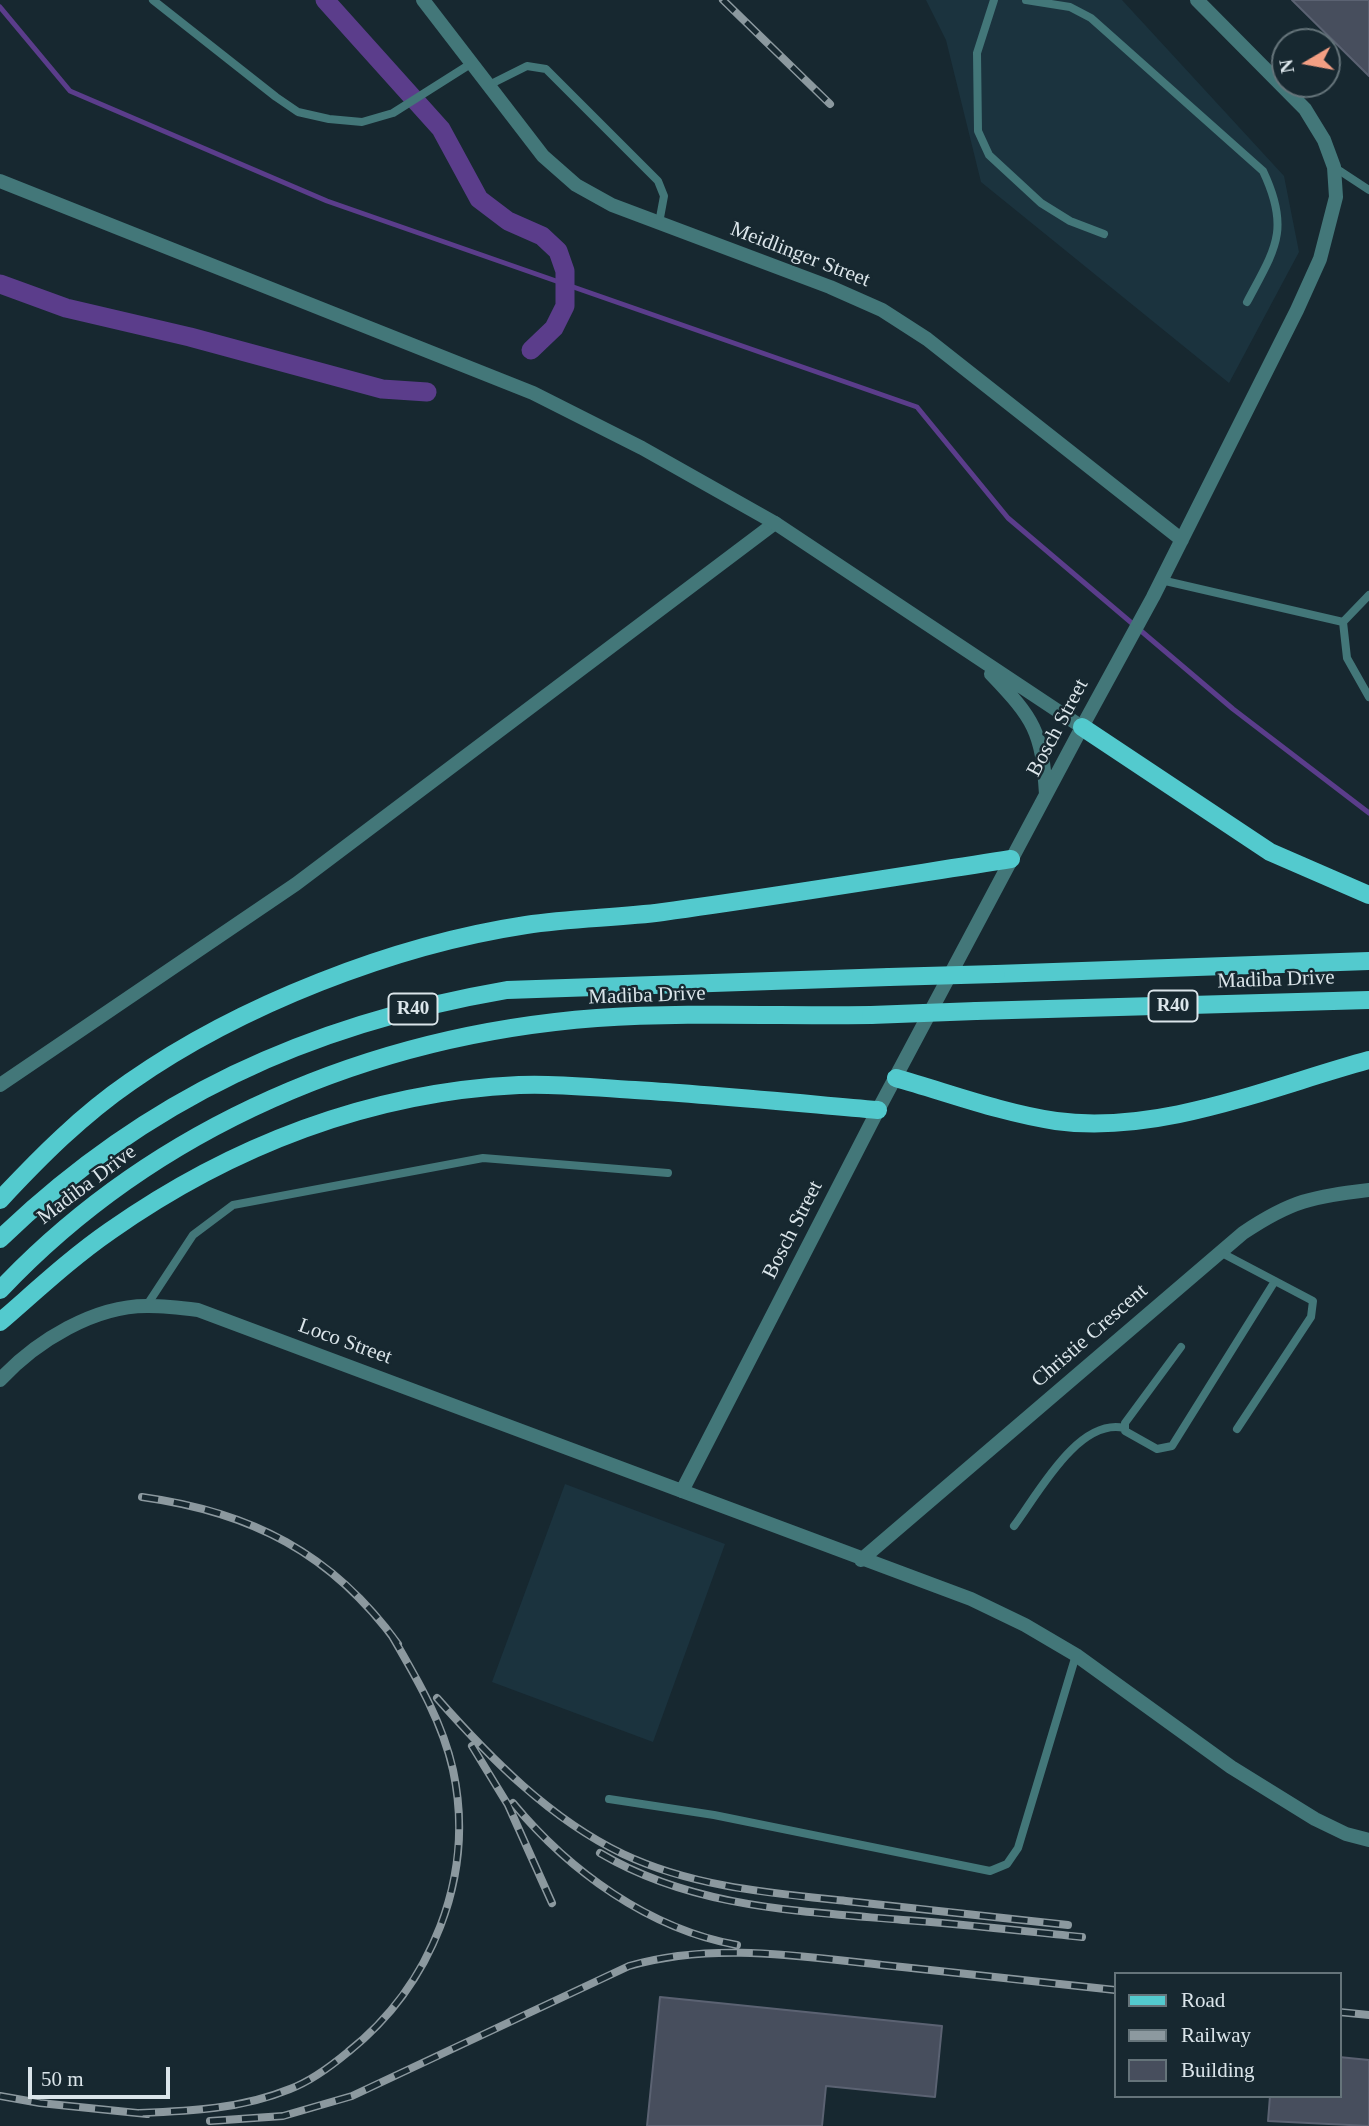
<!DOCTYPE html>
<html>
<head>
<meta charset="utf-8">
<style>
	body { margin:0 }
	#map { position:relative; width:1369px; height:2126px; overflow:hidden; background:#172830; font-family:Georgia,serif }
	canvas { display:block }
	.legend { position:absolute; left:1114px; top:1972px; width:228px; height:126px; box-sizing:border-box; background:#172830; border:2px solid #65747a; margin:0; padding:9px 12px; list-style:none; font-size:21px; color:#dbe5ea }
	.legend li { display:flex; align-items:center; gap:14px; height:35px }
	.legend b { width:35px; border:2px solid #65747a }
	.north { position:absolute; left:1271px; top:28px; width:70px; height:70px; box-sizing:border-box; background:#172830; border:2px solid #65747a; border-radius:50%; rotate:260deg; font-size:19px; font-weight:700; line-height:28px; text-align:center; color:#dbe5ea }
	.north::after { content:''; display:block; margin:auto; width:24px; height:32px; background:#f39f83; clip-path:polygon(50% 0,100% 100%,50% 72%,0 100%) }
	.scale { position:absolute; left:28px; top:2067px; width:142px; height:32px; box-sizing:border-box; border:4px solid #dbe5ea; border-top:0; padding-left:9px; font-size:21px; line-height:24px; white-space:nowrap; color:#dbe5ea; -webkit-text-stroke:5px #172830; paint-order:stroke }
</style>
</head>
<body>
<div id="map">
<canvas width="1369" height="2126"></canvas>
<ul class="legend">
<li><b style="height:9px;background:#53cace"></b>Road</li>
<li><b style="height:9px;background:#8c999f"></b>Railway</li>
<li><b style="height:19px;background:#474e5d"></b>Building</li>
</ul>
<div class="north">N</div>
<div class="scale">50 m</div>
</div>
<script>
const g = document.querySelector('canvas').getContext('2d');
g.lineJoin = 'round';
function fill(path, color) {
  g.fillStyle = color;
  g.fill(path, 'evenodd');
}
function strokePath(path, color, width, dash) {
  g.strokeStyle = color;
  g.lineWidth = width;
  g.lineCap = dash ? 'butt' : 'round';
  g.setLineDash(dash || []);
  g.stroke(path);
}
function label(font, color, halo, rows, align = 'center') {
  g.font = font + ' Georgia,serif';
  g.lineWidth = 5;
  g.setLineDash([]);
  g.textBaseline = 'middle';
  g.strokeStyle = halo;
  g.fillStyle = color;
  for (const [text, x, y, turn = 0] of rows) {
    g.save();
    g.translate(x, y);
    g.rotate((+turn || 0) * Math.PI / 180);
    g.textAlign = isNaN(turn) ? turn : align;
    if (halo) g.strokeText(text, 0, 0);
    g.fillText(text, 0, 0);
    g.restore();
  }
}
fill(new Path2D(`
	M 926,0 L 1122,0 L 1284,176 L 1299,252 L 1229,383 L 981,182 L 946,40 Z
	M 565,1484 L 725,1544 L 653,1742 L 492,1682 Z`), '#1b333e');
strokePath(new Path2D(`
	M 0,7 L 70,91 L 327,201 L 917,407 L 1008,518 L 1233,709 L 1369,813`), '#5b3d8b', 5);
strokePath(new Path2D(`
	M 325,0 L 441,129 L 479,199 L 508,221 L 542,236 L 558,251 L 565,271 L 565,306 L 554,328 L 531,350
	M 0,284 L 66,308 L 190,337 L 382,389 L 427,392`), '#5b3d8b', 19);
const building = new Path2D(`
	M 1292,0 L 1369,0 L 1369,76 Z
	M 660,1997 L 942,2026 L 935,2097 L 826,2086 L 822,2126 L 647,2126 Z
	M 1339,2057 L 1369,2060 L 1369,2126 L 1268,2121 L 1270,2096 L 1339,2096 Z`);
fill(building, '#474e5d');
strokePath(building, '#5b6272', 2);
strokePath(new Path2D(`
	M 153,0 L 276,97 L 298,112 L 329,119 L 362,122 L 393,113 L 472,63
	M 994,0 L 977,53 L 978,131 L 989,155 L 1041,203 L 1070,221 L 1104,234
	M 1026,0 L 1070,7 L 1091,18 L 1263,171 C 1291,230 1275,249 1247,302
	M 489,85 L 527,66 L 546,69 L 658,181 L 664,196 L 659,223
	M 1334,167 L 1369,190
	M 1161,580 L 1343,622
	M 1369,595 L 1343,622 L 1347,658 L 1369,697
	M 1220,1252 L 1313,1301 L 1311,1317 L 1237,1429
	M 147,1305 L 193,1235 L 233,1205 L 483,1158 L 668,1173
	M 1181,1347 L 1125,1423 L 1125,1431 L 1157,1449 L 1172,1446 L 1275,1281
	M 1014,1526 C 1038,1494 1078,1418 1124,1428
	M 609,1799 L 714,1815 L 990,1871 L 1007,1864 L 1018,1848 L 1076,1655`), '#437779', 8);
strokePath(new Path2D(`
	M 423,0 L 543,156 L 576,185 L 612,205 L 830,287 L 882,310 L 927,339 L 1182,540
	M 1082,727 L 1153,597 L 1297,310 L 1320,259 L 1336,197 L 1334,167 L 1324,140 L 1305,109 L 1197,0
	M 0,1085 L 296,884 L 775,523
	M 682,1491 L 971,1599 L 1025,1625 L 1076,1655 L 1231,1767 L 1315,1819 L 1346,1834 L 1369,1840
	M 861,1560 L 1243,1233 C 1292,1200 1312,1197 1369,1190`), '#437779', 14);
strokePath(new Path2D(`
	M 0,181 L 533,393 L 642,448 L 775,523 L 1082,727 L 878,1110 L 682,1491 L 198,1310 C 182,1308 165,1306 149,1306 C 95,1305 36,1341 0,1380
	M 991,674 C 1034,719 1042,731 1046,794`), '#437779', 14);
strokePath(new Path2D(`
	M 1082,727 L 1270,852 L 1369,895
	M 996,974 L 1369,961
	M 976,1011 L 1369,1000
	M 896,1078 C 949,1093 1002,1113 1056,1121 C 1160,1135 1270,1087 1369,1060
	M 0,1200 C 40,1157 82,1115 130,1082 C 240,1005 394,945 526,925 C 572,918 618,918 663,912 C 779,896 895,877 1011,859
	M 0,1239 C 146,1098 309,1024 507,990 L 889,977
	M 0,1290 C 156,1125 372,1035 597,1018 C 687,1012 780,1016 871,1015
	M 0,1322 C 36,1291 71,1258 110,1231 C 231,1146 370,1092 519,1085 C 557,1083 596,1088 635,1090 C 716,1095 797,1103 878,1110`), '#53cace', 18);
const rail = new Path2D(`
	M 723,0 L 830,104
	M 142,1497 C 251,1512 332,1553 398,1644
	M 437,1698 C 490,1758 550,1819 623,1854 C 693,1887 770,1893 846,1901 C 920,1909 994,1917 1068,1925
	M 472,1746 L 508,1805 L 552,1903
	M 513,1803 C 569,1871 649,1929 737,1945
	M 600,1853 C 693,1908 798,1911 903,1920 C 963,1924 1022,1931 1082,1937
	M 1339,2012 L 1369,2015
	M 0,2096 L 40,2103 L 147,2114
	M 139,2113 C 191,2111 241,2109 290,2089 C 311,2081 330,2067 348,2052 C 431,1986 476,1877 453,1770 C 442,1721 417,1679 392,1636
	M 210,2121 L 283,2116 L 352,2096 L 629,1966 C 712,1942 798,1956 882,1965 C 960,1973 1038,1982 1115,1990`);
strokePath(rail, '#8c999f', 8);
strokePath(rail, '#172830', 5, [16]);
strokePath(new Path2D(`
	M 889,977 L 996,974
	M 871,1015 L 976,1011`), '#53cace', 18);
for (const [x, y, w] of [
	[1173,1006,49],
	[413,1009,49]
]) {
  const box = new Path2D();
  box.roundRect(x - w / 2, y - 15.5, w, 31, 5);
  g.fillStyle = '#172830';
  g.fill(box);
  strokePath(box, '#dbe5ea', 2);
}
label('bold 19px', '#dbe5ea', null, [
	["R40",1173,1006],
	["R40",413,1009]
]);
label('21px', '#dbe5ea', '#172830', [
	["Meidlinger Street",800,255,21],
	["Bosch Street",1058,728,-62],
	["Madiba Drive",1276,980,-2],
	["Madiba Drive",647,996,-2],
	["Madiba Drive",87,1185,-37],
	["Bosch Street",793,1230,-63],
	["Christie Crescent",1090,1336,-41],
	["Loco Street",345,1342,20]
]);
</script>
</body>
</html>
